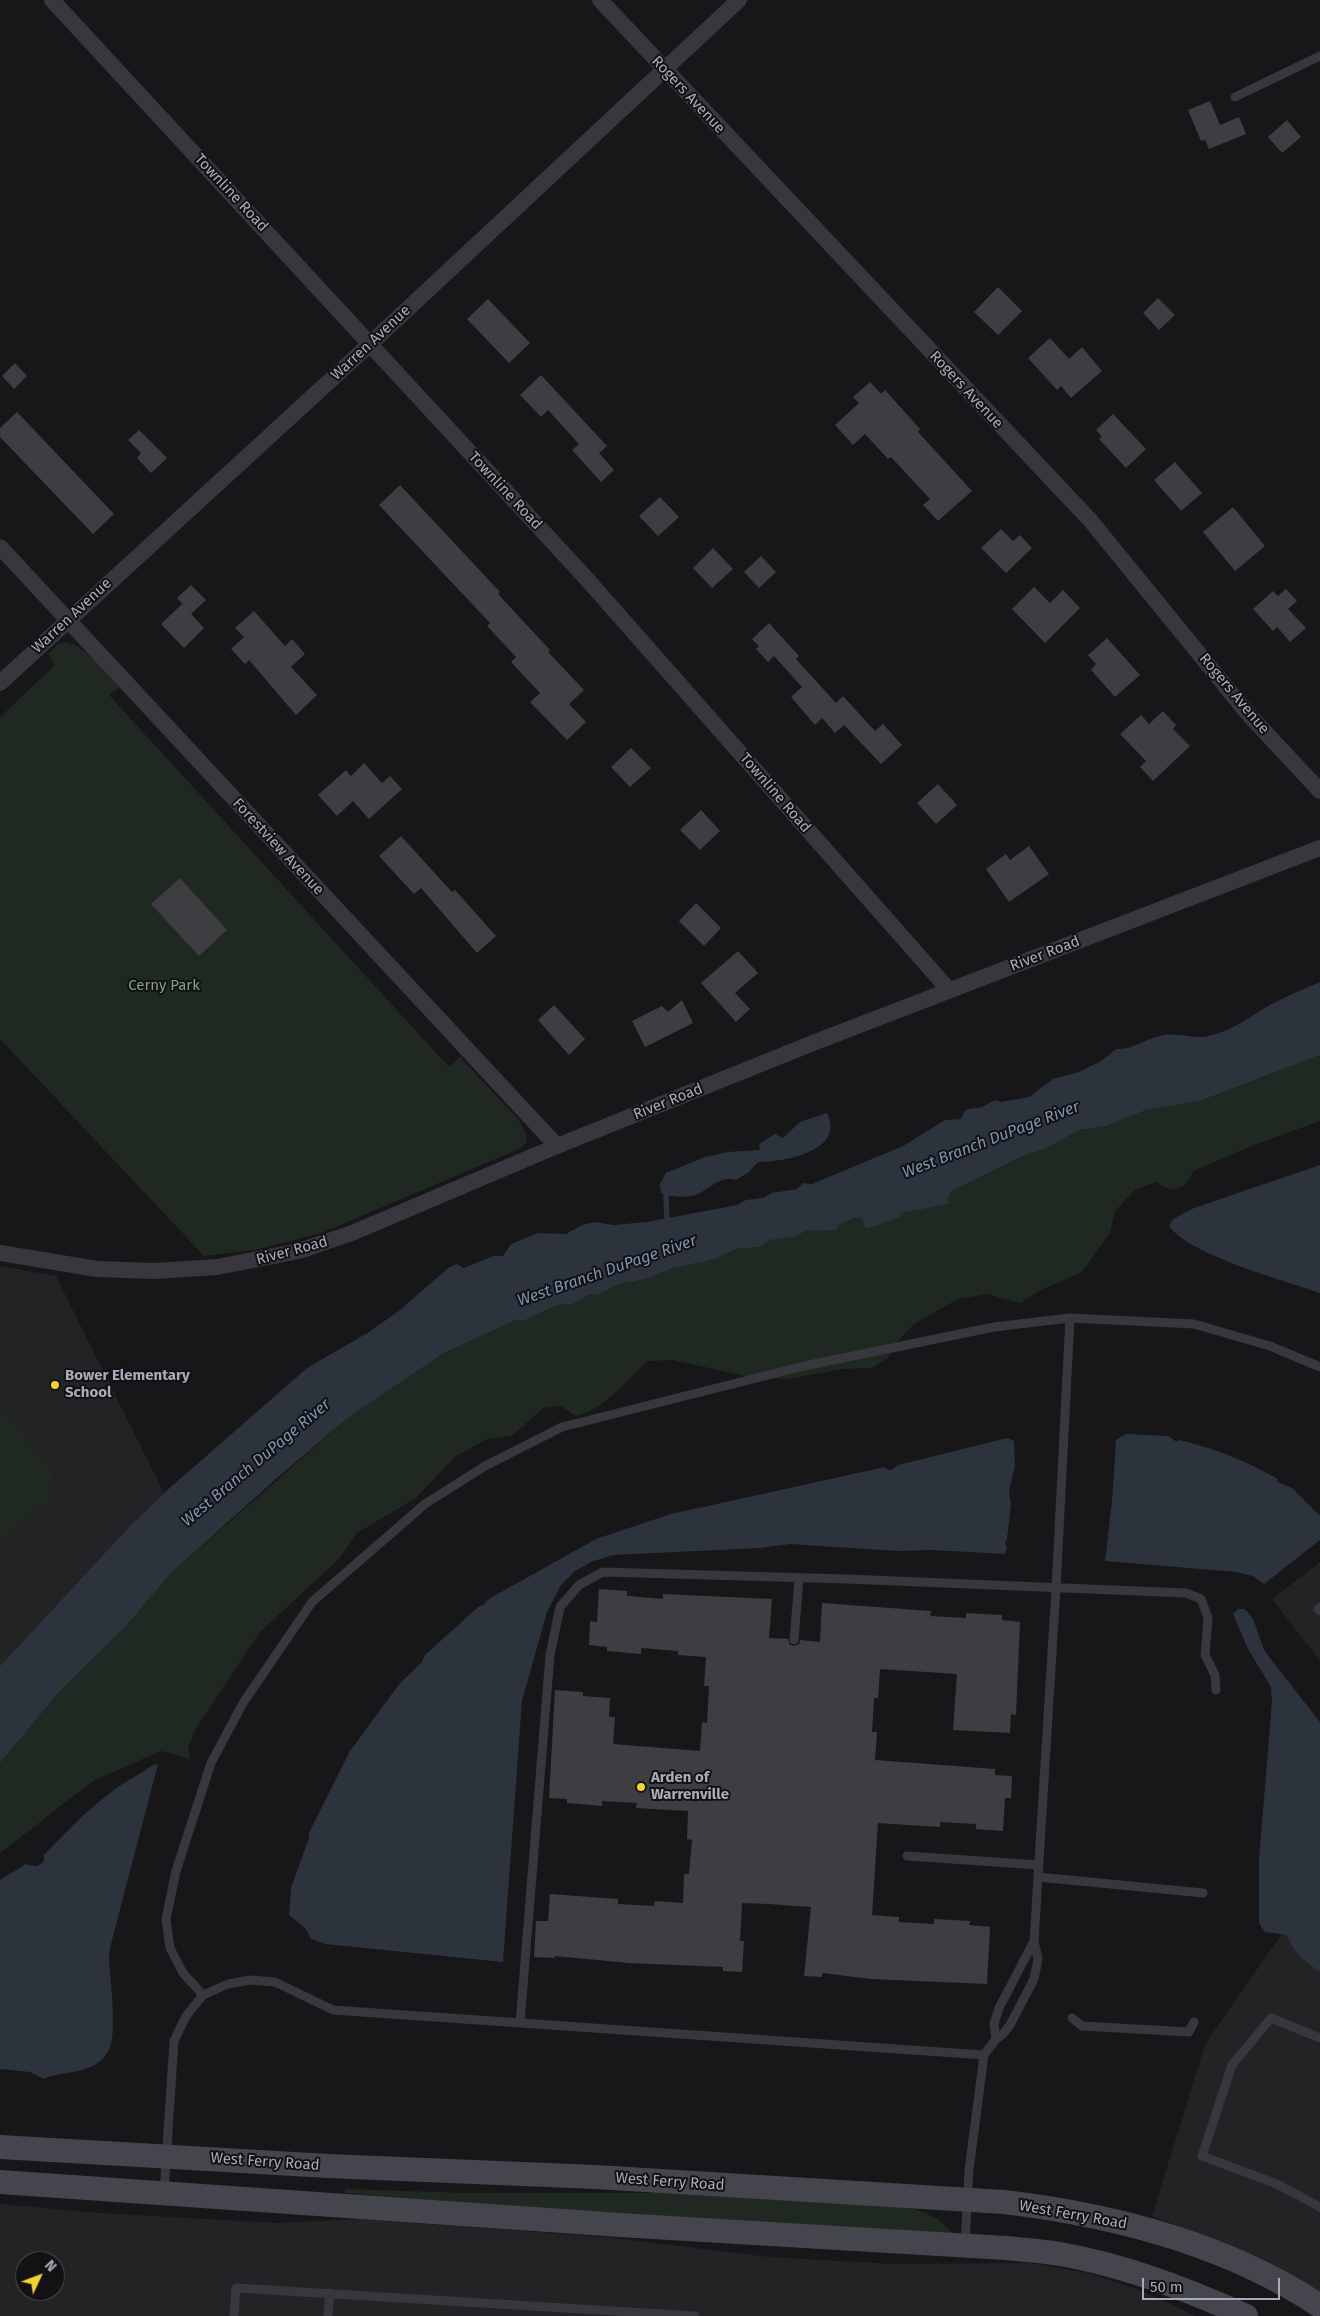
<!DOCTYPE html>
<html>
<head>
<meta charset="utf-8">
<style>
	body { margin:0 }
	#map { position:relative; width:1320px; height:2316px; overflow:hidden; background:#171618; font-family:"Fira Sans",sans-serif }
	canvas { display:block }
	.north { position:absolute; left:15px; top:2251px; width:50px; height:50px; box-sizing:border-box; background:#121113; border:1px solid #4e4f55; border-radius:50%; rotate:47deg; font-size:14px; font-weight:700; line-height:20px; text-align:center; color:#a8abb8 }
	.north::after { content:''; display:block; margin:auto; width:18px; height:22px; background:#f3d134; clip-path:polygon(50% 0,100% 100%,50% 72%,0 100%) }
	.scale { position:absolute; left:1142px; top:2278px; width:138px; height:22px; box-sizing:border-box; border:2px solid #a8abb8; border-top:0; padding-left:6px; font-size:15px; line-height:18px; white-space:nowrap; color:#a8abb8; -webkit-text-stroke:4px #121113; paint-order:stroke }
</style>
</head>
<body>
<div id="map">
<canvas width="1320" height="2316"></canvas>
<div class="north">N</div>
<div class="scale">50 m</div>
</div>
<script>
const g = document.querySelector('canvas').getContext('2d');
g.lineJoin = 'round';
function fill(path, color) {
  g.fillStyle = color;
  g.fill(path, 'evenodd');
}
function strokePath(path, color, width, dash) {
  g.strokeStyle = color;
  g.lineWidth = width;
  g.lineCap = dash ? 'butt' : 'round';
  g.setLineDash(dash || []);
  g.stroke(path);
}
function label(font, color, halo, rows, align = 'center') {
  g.font = font + ' "Fira Sans",sans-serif';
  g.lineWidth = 4;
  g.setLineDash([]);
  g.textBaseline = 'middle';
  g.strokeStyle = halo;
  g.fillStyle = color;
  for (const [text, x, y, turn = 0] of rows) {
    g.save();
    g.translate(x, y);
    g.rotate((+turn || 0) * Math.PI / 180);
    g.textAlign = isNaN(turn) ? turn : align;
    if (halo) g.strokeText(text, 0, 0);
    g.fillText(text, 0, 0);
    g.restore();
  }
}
fill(new Path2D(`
	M 0,1266 L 56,1276 L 164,1493 L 129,1527 L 0,1666 Z
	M 1320,1562 L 1320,1661 L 1272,1599 Z
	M 1320,1879 L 1320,2292 L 1265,2261 L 1226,2244 L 1152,2216 L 1205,2044 Z
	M 0,2204 L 100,2213 L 276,2223 L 357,2219 L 606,2237 L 769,2257 L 893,2264 L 1029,2263 L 1088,2273 L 1137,2289 L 1196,2316 L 0,2316 ZM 25,2261 L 55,2261 L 55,2291 L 25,2291 Z`), '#232225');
fill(new Path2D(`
	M 65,642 C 88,646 104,671 119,687 L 109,695 L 449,1067 L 460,1057 L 518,1119 L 527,1136 L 526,1143 L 519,1149 L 324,1232 L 260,1249 L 204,1256 L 0,1039 L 0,717 L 55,665 L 48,654 L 58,644 Z
	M 1320,1055 L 1320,1121 L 1254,1145 L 1194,1171 L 1184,1186 L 1170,1190 L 1156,1182 L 1135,1190 L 1115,1211 L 1110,1233 L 1082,1272 L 1041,1290 L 1020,1303 L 987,1294 L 958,1299 L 914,1324 L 897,1342 L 889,1357 L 872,1368 L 843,1369 L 787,1379 L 745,1376 L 673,1360 L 648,1361 C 625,1381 607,1408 576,1416 L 561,1406 L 543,1408 L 512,1436 L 487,1439 L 456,1456 L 416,1498 L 357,1533 L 339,1559 L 260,1632 L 195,1730 L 188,1748 L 190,1759 L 161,1751 L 93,1781 L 0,1853 L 0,1763 L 60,1691 L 126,1626 L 171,1573 L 349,1417 L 444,1353 L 516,1320 L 525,1320 L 557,1305 L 573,1304 L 590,1294 L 599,1294 L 619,1284 L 646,1279 L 673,1268 L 716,1259 L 736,1249 L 760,1247 L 770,1240 L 796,1237 L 805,1231 L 836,1230 L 839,1225 L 856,1216 L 863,1219 L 864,1225 L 902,1213 L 949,1204 L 948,1196 L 952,1191 L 1021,1157 L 1047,1148 L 1079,1130 L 1106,1126 L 1146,1110 L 1200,1101 Z
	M 0,1407 L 52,1469 L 49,1502 L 0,1540 Z
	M 345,2189 L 466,2193 L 658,2193 L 907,2207 C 925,2211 940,2218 952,2233 L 516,2207 L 345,2193 Z`), '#202822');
fill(new Path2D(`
	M 1320,982 L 1320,1055 L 1200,1101 L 1146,1110 L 1106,1126 L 1079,1130 L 1047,1148 L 1021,1157 L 952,1191 L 948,1196 L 949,1204 L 902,1213 L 899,1217 L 869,1228 L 865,1227 L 862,1219 L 856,1217 L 839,1225 L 836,1230 L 805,1231 L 796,1237 L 770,1240 L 760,1247 L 736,1249 L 716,1259 L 673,1268 L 646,1279 L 619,1284 L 599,1294 L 590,1294 L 573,1304 L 557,1305 L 525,1320 L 516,1320 L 444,1353 L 349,1417 L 277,1478 L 171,1573 L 126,1626 L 60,1691 L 0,1763 L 0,1666 L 129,1527 L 164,1493 L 307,1368 L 369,1332 L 400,1310 L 448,1268 L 457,1264 L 464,1268 L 493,1256 L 503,1256 L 511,1244 L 538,1233 L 566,1234 L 582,1225 L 594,1222 L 614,1225 L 647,1222 L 737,1205 L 746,1200 L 763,1198 L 772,1193 L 797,1189 L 803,1183 L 812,1184 L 903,1146 L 945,1120 L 961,1119 C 966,1104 974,1111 984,1106 C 988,1104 991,1102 995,1100 L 1001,1102 L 1029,1097 L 1053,1079 L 1079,1072 L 1101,1061 L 1116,1049 C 1133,1050 1144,1039 1160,1036 C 1177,1031 1193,1040 1209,1036 C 1238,1029 1253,1013 1278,1001 C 1291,994 1306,988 1320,982 Z
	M 827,1113 C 846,1151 784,1162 758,1162 L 749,1172 L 736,1180 C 721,1176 713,1186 700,1193 C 689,1199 672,1197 661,1193 L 660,1184 L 666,1173 L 705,1157 L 728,1152 L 760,1150 L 759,1144 L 775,1134 L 783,1138 L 800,1122 Z
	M 1320,1165 L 1320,1293 C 1286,1281 1189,1255 1169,1226 L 1173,1219 L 1194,1208 Z
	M 1126,1434 L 1168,1436 L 1177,1442 L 1179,1440 C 1214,1448 1246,1461 1278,1479 L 1277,1482 L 1292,1488 L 1320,1516 L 1320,1540 L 1264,1584 L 1253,1576 L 1236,1572 L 1105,1561 L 1112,1501 L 1116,1440 Z
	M 1007,1438 L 1014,1441 L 1015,1466 L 1009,1491 L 1011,1504 L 1007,1539 L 1005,1543 L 1007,1547 L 1005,1554 L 932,1550 L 897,1551 L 790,1544 L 760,1548 L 613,1555 L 591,1562 L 575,1571 L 561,1585 L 547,1612 L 522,1701 L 503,1962 L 325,1944 L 311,1939 L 306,1929 L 289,1915 L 291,1888 L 309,1838 L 309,1833 L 350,1751 L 400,1683 L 422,1662 L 425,1655 L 478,1607 L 484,1605 L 487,1600 L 596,1539 L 671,1514 L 885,1467 L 888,1470 L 893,1469 L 898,1465 Z
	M 1238,1609 L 1244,1609 C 1257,1618 1258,1639 1266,1653 L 1320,1722 L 1320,1972 C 1306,1962 1292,1952 1287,1935 L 1265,1932 L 1259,1923 L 1259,1859 L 1272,1701 L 1271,1687 L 1248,1649 L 1233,1614 Z
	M 158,1764 L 111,1944 L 109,1956 C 110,1977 116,2026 111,2044 C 108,2056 99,2064 88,2068 C 77,2073 51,2074 44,2079 L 30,2072 L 0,2069 L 0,1880 L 26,1864 C 33,1866 39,1868 44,1861 L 44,1855 C 74,1824 103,1793 141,1773 C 147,1770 151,1764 158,1764 Z`), '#2c333c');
strokePath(new Path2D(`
	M 666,1195 L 667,1222`), '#2c333c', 5.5);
fill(new Path2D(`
	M 1210,101 L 1220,125 L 1239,117 L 1246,134 L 1209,149 L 1205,140 L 1201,141 L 1188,110 Z
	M 1287,120 L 1301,137 L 1282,153 L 1268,137 Z
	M 998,287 L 1022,311 L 998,335 L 974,312 Z
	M 1158,298 L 1175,315 L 1159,330 L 1143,313 Z
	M 488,299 L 530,343 L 509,363 L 467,319 Z
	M 1050,338 L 1069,359 L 1082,347 L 1102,371 L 1071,398 L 1061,386 L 1057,390 L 1028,358 Z
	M 15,363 L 27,376 L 14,389 L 2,376 Z
	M 541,375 L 607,446 L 599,453 L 614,470 L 601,482 L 572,450 L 579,444 L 548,410 L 541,417 L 520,395 Z
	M 870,382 L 881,394 L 885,390 L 920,429 L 918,432 L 972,491 L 938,521 L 923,505 L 930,499 L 891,457 L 888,459 L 865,434 L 853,445 L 835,425 L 859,403 L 853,397 Z
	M 17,412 L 114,514 L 93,534 L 0,437 L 0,428 Z
	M 1113,414 L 1146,449 L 1126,468 L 1099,439 L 1102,437 L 1096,430 Z
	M 139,430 L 167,458 L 151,473 L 137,458 L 141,453 L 128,440 Z
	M 1175,462 L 1202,493 L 1181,511 L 1154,480 Z
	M 400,485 L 500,592 L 498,594 L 550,650 L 548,652 L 584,690 L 569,704 L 586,722 L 567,740 L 530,702 L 540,693 L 511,662 L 516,657 L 487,626 L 490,623 L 379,505 Z
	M 660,497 L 679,517 L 658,536 L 639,516 Z
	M 1233,507 L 1265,546 L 1235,571 L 1203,532 Z
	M 1001,529 L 1013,541 L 1020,535 L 1032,548 L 1006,573 L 981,548 Z
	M 713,548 L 733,569 L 712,588 L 693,568 Z
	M 761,556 L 776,572 L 759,588 L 744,572 Z
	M 191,585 L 206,600 L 191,614 L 177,598 Z
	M 1034,587 L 1050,603 L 1063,590 L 1080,608 L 1045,643 L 1012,609 Z
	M 1286,589 L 1297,601 L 1288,609 L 1306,628 L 1290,642 L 1277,627 L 1273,631 L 1253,609 L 1273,591 L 1278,596 Z
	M 182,604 L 204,628 L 184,648 L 161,624 Z
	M 254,611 L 285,646 L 292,639 L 305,654 L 291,667 L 317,695 L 296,715 L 249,660 L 245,664 L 231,649 L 244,637 L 235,628 Z
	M 769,623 L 799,656 L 796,659 L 836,703 L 843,696 L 875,731 L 883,724 L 902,745 L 881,764 L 844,725 L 835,733 L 822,718 L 815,725 L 791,697 L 802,687 L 774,656 L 768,662 L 756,649 L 759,646 L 752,639 Z
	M 1107,638 L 1140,675 L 1115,697 L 1091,670 L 1096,664 L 1088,655 Z
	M 1163,711 L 1176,725 L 1173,729 L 1190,746 L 1153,781 L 1140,767 L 1146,761 L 1120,734 L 1141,715 L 1149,724 Z
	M 631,748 L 651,768 L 630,787 L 611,767 Z
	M 364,763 L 382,783 L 390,776 L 402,789 L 369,819 L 353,801 L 337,816 L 318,795 L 346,770 L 351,776 Z
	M 938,784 L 957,805 L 936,824 L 917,803 Z
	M 701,810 L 720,831 L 700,850 L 680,830 Z
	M 401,836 L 452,892 L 455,890 L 496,936 L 477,953 L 421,888 L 414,894 L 379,856 Z
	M 1029,846 L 1049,874 L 1009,902 L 986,869 L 1006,854 L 1010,860 Z
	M 180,878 L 227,930 L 199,956 L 151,904 Z
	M 696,903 L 721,928 L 704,946 L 679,921 Z
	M 738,951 L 758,973 L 735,993 L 750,1009 L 736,1022 L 701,983 Z
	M 682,1000 L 693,1023 L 645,1047 L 632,1021 L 662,1006 L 668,1012 Z
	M 554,1005 L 585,1039 L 569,1055 L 538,1020 Z
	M 599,1589 L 627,1591 L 627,1596 L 663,1599 L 663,1594 L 772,1599 L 769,1638 L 788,1639 L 790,1645 L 794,1646 L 799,1644 L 800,1640 L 820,1642 L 822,1603 L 931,1611 L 930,1616 L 966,1618 L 966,1613 L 1002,1615 L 1002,1620 L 1020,1622 L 1016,1715 L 1011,1714 L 1010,1733 L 953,1730 L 957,1674 L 880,1669 L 878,1698 L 874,1698 L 872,1732 L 877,1732 L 875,1760 L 995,1769 L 995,1775 L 1012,1776 L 1011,1798 L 1005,1798 L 1003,1831 L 976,1829 L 976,1824 L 940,1822 L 940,1827 L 878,1823 L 872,1915 L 899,1917 L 899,1922 L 934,1924 L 934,1919 L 970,1921 L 969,1925 L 990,1927 L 987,1984 L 871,1979 L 822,1973 L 822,1977 L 804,1976 L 811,1907 L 768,1904 L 742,1903 L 740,1941 L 744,1941 L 742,1972 L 723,1971 L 723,1967 L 629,1963 L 555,1956 L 555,1958 L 534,1957 L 536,1921 L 548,1921 L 550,1894 L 618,1899 L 618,1904 L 654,1906 L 655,1901 L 683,1903 L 684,1874 L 689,1874 L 692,1840 L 687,1839 L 688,1811 L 636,1808 L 637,1803 L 602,1801 L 602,1806 L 567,1803 L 567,1799 L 549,1798 L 555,1690 L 583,1692 L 583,1696 L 610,1698 L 609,1717 L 615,1717 L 613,1744 L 700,1751 L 702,1722 L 707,1723 L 709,1686 L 704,1686 L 706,1657 L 678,1655 L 678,1651 L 641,1648 L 641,1654 L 607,1651 L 607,1647 L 589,1645 L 590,1621 L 597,1622 Z`), '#3e3e42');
strokePath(new Path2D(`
	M 1235,97 L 1320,56
	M 1070,1318 L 1194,1324 L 1270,1346 L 1320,1367
	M 1320,1607 L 1318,1609 L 1320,1611
	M 794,1640 L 799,1578
	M 907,1856 L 1039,1865
	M 1038,1877 L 1203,1893
	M 203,1995 L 183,1973 L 170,1948 L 166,1919 L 176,1871 L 211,1763 L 243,1703 L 312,1602 L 425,1504 L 485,1466 L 562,1427 L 804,1366 L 994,1327 L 1070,1318 L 1056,1588 L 1034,1941 L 1038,1959 L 1034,1979 L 1010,2025 L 1003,2034 L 996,2039 L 984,2055
	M 1072,2018 L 1082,2026 L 1189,2032 L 1194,2022
	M 520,2023 L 550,1655 L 560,1607 L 579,1585 L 603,1572 L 847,1579 L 1186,1593 L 1201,1599 L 1208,1618 L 1205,1655 L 1215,1675 L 1216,1690
	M 1320,2038 L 1271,2018 L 1232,2065 L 1202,2156 L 1277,2184 L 1320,2207
	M 996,2039 L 994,2024 L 999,2008 L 1034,1941
	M 164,2192 L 174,2041 L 186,2016 L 203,1995 L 228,1984 L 250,1980 L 275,1982 L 333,2010 L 984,2055 L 969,2170 L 965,2244
	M 234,2316 L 236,2288 L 695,2316
	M 328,2316 L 330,2293`), '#37373d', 9);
strokePath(new Path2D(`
	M 52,0 L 585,577 L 949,990
	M 600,0 L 1090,520 L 1249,715 L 1320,791
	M 0,547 L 557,1146
	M 0,683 L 370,344 L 739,0
	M 0,1253 L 97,1269 L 154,1271 L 217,1267 L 299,1251 L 352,1233 L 557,1146 L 818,1041 L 1320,848`), '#37373d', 16);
strokePath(new Path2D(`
	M 0,2147 L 328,2166 L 596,2177 L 1004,2202 C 1114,2215 1227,2244 1320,2306
	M 0,2182 L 620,2225 L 1006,2248 C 1024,2250 1042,2251 1060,2254 C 1124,2265 1187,2289 1246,2316`), '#45464d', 24);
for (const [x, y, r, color] of [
	[55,1385,5,"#f3d134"],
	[641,1787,5,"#f3d134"]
]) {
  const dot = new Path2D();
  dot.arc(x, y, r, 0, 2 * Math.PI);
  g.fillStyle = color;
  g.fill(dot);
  strokePath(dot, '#121113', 2);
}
label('15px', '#a8abb8', '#121113', [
	["Rogers Avenue",688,95,47],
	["Townline Road",231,193,47],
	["Warren Avenue",371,343,-43],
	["Rogers Avenue",966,390,47],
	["Townline Road",505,491,47],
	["Warren Avenue",72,616,-43],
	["Rogers Avenue",1234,694,50],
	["Townline Road",775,793,49],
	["Forestview Avenue",278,847,47],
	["River Road",1045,954,-21],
	["River Road",668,1102,-22],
	["River Road",292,1251,-15],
	["West Ferry Road",265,2162,4],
	["West Ferry Road",670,2182,4],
	["West Ferry Road",1073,2215,10]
]);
label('15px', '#7fa387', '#121113', [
	["Cerny Park",164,986]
]);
label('bold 15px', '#a8abb8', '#121113', [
	["Bower Elementary",65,1376],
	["School",65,1393],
	["Arden of",651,1778],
	["Warrenville",651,1795]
], 'left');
label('italic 16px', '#7f93b3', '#121113', [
	["West Branch DuPage River",991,1140,-21],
	["West Branch DuPage River",607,1271,-19],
	["West Branch DuPage River",256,1463,-40]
]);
</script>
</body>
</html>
